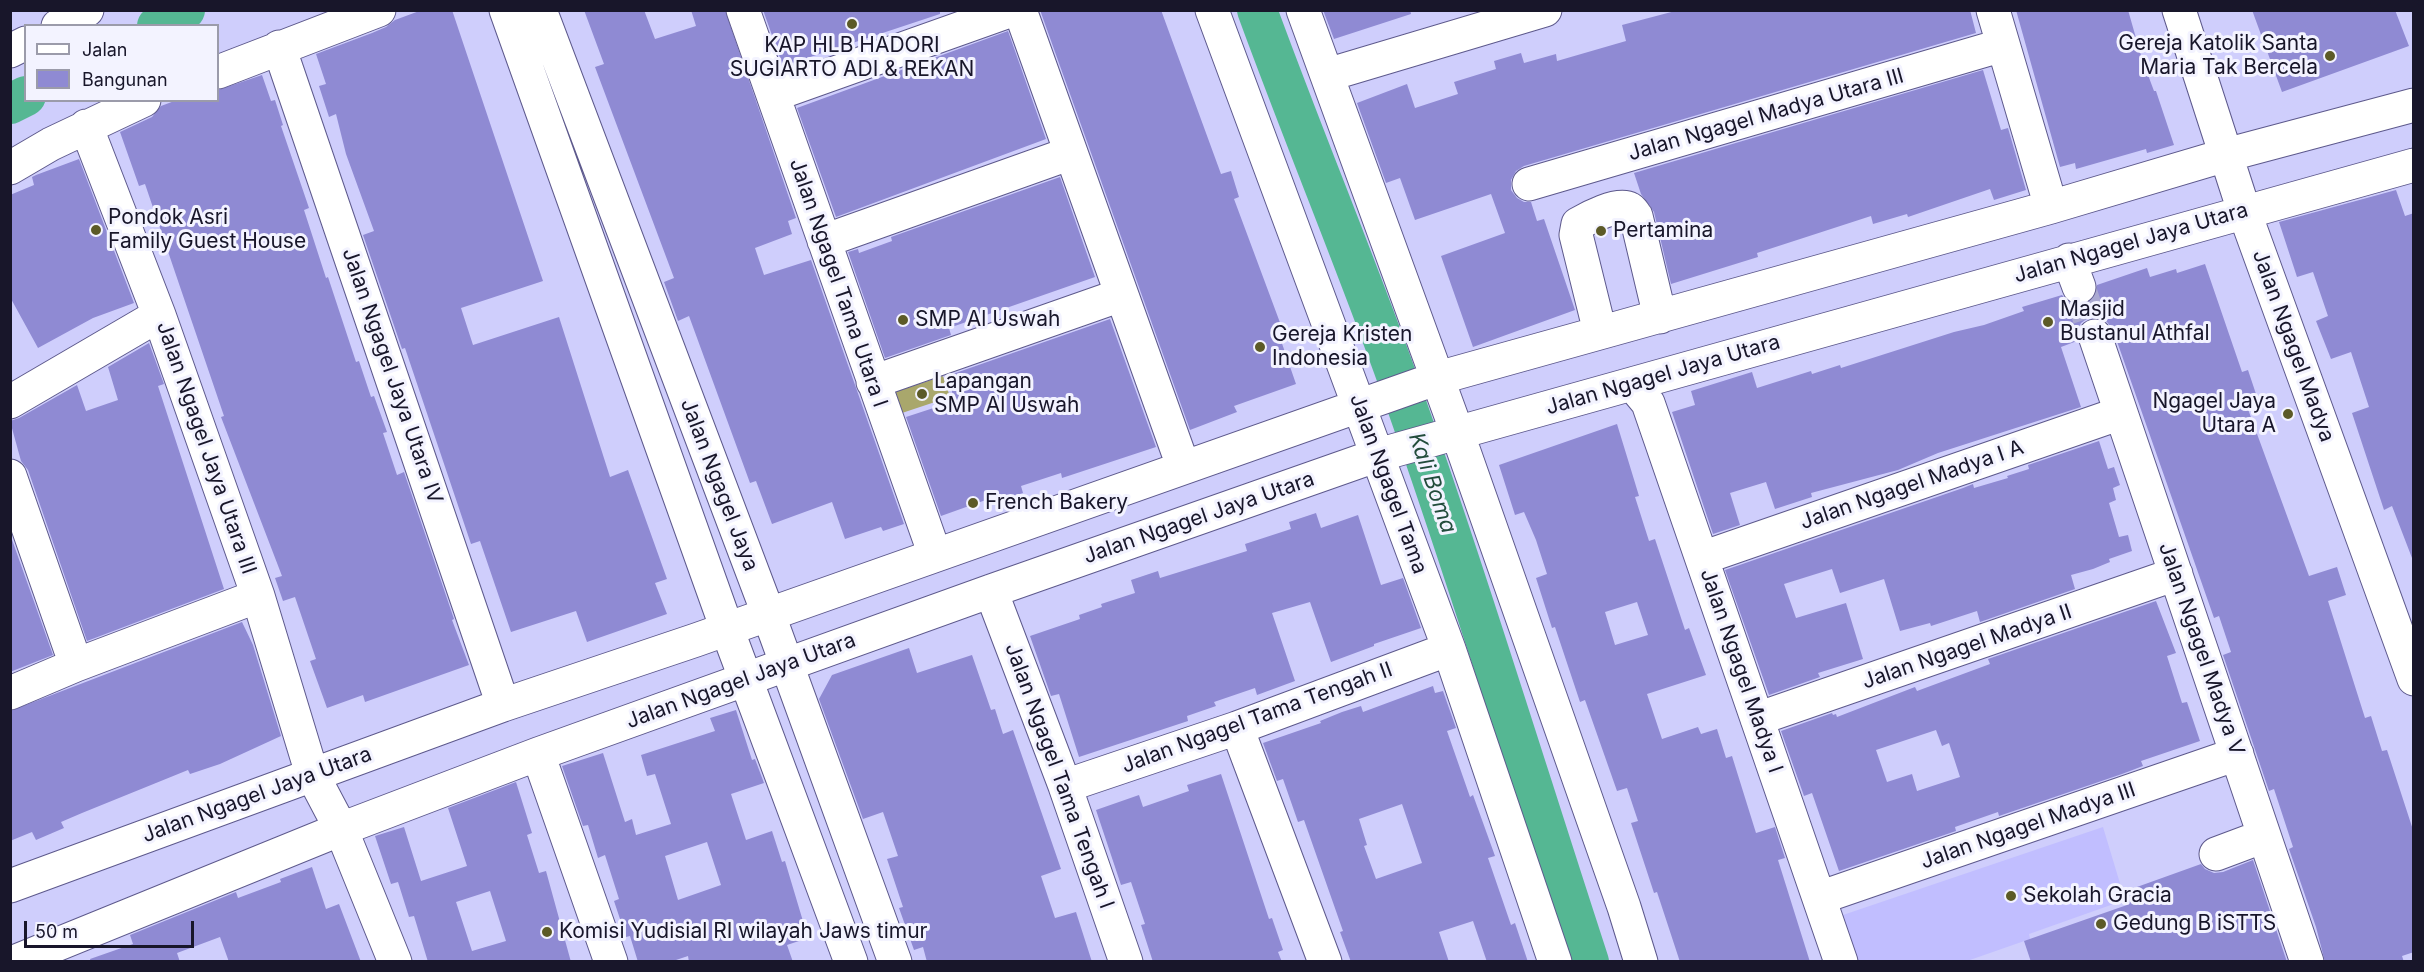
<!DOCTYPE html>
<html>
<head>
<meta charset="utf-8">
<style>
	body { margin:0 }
	#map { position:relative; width:2424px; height:972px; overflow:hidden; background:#cfcefc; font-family:Inter,sans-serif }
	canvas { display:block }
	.frame { position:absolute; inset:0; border:12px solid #18162a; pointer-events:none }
	.legend { position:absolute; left:24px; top:24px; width:195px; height:78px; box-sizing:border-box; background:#f3f3ff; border:2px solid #9b9baa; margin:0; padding:8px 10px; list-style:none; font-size:18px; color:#18162a }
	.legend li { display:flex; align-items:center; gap:12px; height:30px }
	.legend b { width:30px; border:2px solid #9b9baa }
	.scale { position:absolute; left:24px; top:921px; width:170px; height:27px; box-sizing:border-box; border:3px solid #18162a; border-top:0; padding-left:8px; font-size:18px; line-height:21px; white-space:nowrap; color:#18162a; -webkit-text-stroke:4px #f3f3ff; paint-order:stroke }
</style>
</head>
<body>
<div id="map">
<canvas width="2424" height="972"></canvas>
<div class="frame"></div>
<ul class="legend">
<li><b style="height:8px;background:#fff"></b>Jalan</li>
<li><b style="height:16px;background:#8f8ad3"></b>Bangunan</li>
</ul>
<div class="scale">50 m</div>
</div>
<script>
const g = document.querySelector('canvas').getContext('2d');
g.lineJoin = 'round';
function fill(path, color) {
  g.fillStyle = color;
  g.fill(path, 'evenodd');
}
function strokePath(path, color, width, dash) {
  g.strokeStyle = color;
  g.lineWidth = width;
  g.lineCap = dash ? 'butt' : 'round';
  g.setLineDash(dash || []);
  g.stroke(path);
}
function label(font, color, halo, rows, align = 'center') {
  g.font = font + ' Inter,sans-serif';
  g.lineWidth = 6;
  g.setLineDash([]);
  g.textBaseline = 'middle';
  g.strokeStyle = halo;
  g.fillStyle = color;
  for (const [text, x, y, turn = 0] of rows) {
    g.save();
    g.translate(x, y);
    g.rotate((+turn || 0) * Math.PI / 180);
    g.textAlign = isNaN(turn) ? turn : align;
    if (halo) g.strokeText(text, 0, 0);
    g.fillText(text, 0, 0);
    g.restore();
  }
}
fill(new Path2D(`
	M 2103,827 L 2125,900 L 2029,934 L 2030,939 L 1967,961 L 1857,961 L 1840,916 Z`), '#c1beff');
fill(new Path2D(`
	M 943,376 L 950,397 L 902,413 L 895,392 Z`), '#a9a76c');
strokePath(new Path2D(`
	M 1257,10 C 1302,133 1352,253 1396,375 C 1465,569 1525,766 1589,962
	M 157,26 L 185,10
	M 10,104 L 26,96`), '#55b793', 40);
fill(new Path2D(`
	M 422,10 L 452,10 L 543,281 L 461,308 L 473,345 L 559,317 L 610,477 L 628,470 L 667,579 L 655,583 L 667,614 L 587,642 L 576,611 L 511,632 L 480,541 L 471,544 L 405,348 L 402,349 L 363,235 L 374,231 L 346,154 L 336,114 L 329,117 L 319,86 L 326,84 L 316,54 L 372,33 L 386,27 L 395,20 Z
	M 584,10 L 644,10 L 655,39 L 696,26 L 691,10 L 725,10 L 796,218 L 788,221 L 792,234 L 755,248 L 764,275 L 811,260 L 904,524 L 883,531 L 881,527 L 845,539 L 832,502 L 772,524 L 756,481 L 750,483 L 689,316 L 678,321 L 664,282 L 674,278 L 595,67 L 604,64 Z
	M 763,10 L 940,10 L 940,14 L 783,66 Z
	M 1040,10 L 1161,10 L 1221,174 L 1231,171 L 1239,197 L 1234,199 L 1282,328 L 1277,329 L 1296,384 L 1234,406 L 1237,412 L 1190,430 Z
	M 1323,10 L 1410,10 L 1411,14 L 1334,39 Z
	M 1679,10 L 1970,10 L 1976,33 L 1524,166 L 1516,171 L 1511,180 L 1511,190 L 1517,198 L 1524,202 L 1531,202 L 1537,221 L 1544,219 L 1575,310 L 1473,347 L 1441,256 L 1505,233 L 1491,194 L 1415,220 L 1400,178 L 1386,183 L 1357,103 L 1407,84 L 1415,108 L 1458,94 L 1454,82 L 1496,69 L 1494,61 L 1521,53 L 1524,63 L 1556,54 L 1557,61 L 1626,41 L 1622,25 Z
	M 2016,10 L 2128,10 L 2142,59 L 2154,91 L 2156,91 L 2174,145 L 2147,153 L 2146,149 L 2076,169 L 2075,163 L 2060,167 Z
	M 2252,10 L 2395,10 L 2409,46 L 2282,92 Z
	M 1008,31 L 1046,139 L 836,217 L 797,108 Z
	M 1983,70 L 2001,130 L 2008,128 L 2026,190 L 1994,200 L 1990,189 L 1908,217 L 1907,214 L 1873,224 L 1871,216 L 1757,253 L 1758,257 L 1671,284 L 1654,212 L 1641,194 L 1634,173 Z
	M 262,75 L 271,101 L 275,100 L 283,125 L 281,126 L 309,208 L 304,210 L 326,278 L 328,277 L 356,362 L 359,361 L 371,397 L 374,396 L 387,432 L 383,433 L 397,475 L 404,472 L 454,619 L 452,620 L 469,665 L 365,702 L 363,695 L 327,708 L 310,661 L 316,659 L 295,597 L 283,601 L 275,578 L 282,576 L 221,417 L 224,416 L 145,184 L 139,186 L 120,132 L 152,117 L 161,106 L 177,100 L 218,100 L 218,90 Z
	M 79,159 L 134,303 L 93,318 L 38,348 L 10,297 L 10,195 L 34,185 L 32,177 L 36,175 Z
	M 1060,177 L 1095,277 L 949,328 L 951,335 L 885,358 L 848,252 L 858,249 L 859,253 L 892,241 L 891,237 Z
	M 2396,190 L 2405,216 L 2414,213 L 2412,558 L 2392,506 L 2384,510 L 2352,413 L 2369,407 L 2351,352 L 2331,359 L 2316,321 L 2328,316 L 2313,272 L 2297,277 L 2279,222 Z
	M 2205,264 L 2242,372 L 2248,370 L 2257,397 L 2245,401 L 2309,576 L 2337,567 L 2346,595 L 2328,601 L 2365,718 L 2371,716 L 2382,751 L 2387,750 L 2414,833 L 2414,952 L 2402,956 L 2404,962 L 2325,962 L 2316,927 L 2289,849 L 2293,847 L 2274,789 L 2269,791 L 2223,655 L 2231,652 L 2219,616 L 2214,618 L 2113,330 L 2107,322 L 2098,318 L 2088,318 L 2081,323 L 2077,332 L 2077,341 L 2061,347 L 2081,407 L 1938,453 L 1898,470 L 1811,493 L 1812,497 L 1775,509 L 1766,482 L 1730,493 L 1740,525 L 1713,534 L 1672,412 L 1695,405 L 1691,391 L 1752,372 L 1757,388 L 1811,371 L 1812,374 L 1840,365 L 1841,368 L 1954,332 L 1984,325 L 2024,311 L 2022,307 L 2062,295 L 2068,302 L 2075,305 L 2085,305 L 2094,298 L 2097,285 L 2147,268 L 2150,277 L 2176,269 L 2177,273 Z
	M 1110,319 L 1156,447 L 1062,478 L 1061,473 L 1021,486 L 1023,493 L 998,501 L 997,496 L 941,516 L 906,417 L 955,401 L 947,376 Z
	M 149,343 L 164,384 L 158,386 L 224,589 L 87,641 L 28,470 L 21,461 L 10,421 L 19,418 L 77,385 L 86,411 L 118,400 L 108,367 Z
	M 1617,424 L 1632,473 L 1639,496 L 1635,497 L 1649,541 L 1655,539 L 1685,630 L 1689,628 L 1706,675 L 1647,694 L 1662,739 L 1698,727 L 1701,734 L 1717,729 L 1726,758 L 1732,756 L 1756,833 L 1775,827 L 1785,858 L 1778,860 L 1810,962 L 1680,962 L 1657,892 L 1654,893 L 1631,823 L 1638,821 L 1627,788 L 1617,791 L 1585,700 L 1580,702 L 1555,627 L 1552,628 L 1536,578 L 1547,574 L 1536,540 L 1524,512 L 1515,515 L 1499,465 ZM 1637,602 L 1648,635 L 1615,645 L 1605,612 Z
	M 2099,441 L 2108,469 L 2114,467 L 2120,485 L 2113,488 L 2116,500 L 2109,503 L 2119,537 L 2128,535 L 2132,551 L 2109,559 L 2110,562 L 2093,569 L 2071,575 L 2075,589 L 1980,622 L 1977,611 L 1931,626 L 1930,623 L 1900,631 L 1884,579 L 1840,593 L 1832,569 L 1784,584 L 1796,618 L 1846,603 L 1863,659 L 1818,673 L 1820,677 L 1769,695 L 1725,570 L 1963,488 L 1973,484 L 1974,488 L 2008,478 L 2007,476 L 2029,469 L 2028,465 Z
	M 1316,513 L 1321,528 L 1358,515 L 1381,585 L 1403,578 L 1421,628 L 1374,644 L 1374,646 L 1331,662 L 1310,602 L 1272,613 L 1295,681 L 1257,695 L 1255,688 L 1214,702 L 1216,706 L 1187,716 L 1188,721 L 1079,757 L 1059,694 L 1051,696 L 1030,636 L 1080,619 L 1079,615 L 1102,607 L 1101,604 L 1135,593 L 1131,580 L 1158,571 L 1160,578 L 1247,551 L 1245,544 L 1291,529 L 1289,522 Z
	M 10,534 L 53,655 L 10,672 Z
	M 2156,601 L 2176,653 L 2167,656 L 2182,703 L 2187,702 L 2200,741 L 2141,761 L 2143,766 L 2122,774 L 1999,816 L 1998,812 L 1955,827 L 1956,831 L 1839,871 L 1812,793 L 1804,796 L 1781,731 L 1832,713 L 1833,715 L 1836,714 L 1837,717 L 1915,687 L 1917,691 L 1990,664 L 1988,659 ZM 1936,730 L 1942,746 L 1949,743 L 1960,777 L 1917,791 L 1912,774 L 1887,782 L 1876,750 Z
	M 242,622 L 253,645 L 281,736 L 220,764 L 190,774 L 188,770 L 82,813 L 61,822 L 64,828 L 36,840 L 32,832 L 10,841 L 10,711 Z
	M 909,648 L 917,673 L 972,655 L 991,710 L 995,709 L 1003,734 L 1013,730 L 1061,869 L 1041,876 L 1055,918 L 1076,912 L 1092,962 L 927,962 L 923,947 L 914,950 L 899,908 L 903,907 L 887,859 L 898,856 L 883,812 L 863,819 L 819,699 L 832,675 Z
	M 1433,686 L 1435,693 L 1443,691 L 1456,728 L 1447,731 L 1470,797 L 1473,795 L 1495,856 L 1488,858 L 1511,925 L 1515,923 L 1528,962 L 1487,962 L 1473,921 L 1439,932 L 1449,962 L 1351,962 L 1340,932 L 1343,931 L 1304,820 L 1298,822 L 1283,779 L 1277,781 L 1263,743 L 1321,723 L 1320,721 L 1342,712 L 1361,706 L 1363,712 ZM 1402,804 L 1422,863 L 1376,879 L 1364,846 L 1367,845 L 1359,819 Z
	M 736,710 L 752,760 L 755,759 L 764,783 L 731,794 L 746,840 L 772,831 L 782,862 L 785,861 L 808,938 L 787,945 L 793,962 L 689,962 L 688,956 L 670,962 L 638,962 L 630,936 L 626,937 L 614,901 L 619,899 L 605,855 L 598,858 L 588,825 L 583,826 L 562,766 L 603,753 L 625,822 L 632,819 L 636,835 L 671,824 L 655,774 L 647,776 L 641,755 L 715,731 L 710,718 ZM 707,842 L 721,885 L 678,900 L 665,856 Z
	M 1221,774 L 1269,919 L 1272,918 L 1283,950 L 1278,952 L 1282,962 L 1153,962 L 1141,925 L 1145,924 L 1131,882 L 1121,885 L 1096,810 L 1139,795 L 1143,807 L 1189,791 L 1187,785 Z
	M 516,782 L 532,833 L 527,835 L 539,873 L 546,871 L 571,962 L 428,962 L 414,916 L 409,917 L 398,882 L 391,884 L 375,836 L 404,827 L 421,881 L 467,866 L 448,808 ZM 490,891 L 506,941 L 472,951 L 456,902 Z
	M 2253,860 L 2287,962 L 2031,962 L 2024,941 L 2127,905 L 2123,892 L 2201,864 L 2205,869 L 2214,873 L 2223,872 Z
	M 312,867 L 326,909 L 339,904 L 361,962 L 229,962 L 220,937 L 177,953 L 180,962 L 91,962 L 90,959 L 133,944 L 130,935 L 236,892 L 238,898 L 281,882 L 280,879 Z`), '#8f8ad3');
strokePath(new Path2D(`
	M 2079,287 L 2095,336`), '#aaa9d2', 33, [33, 16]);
const minor = new Path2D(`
	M 743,10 L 935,555
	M 1020,10 L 1183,466
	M 1212,10 L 1449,649 L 1555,962
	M 1303,10 L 1457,432 L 1624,907 L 1641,962
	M 1993,10 L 2051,207
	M 2179,10 L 2244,211 L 2414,679
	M 58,26 L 87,10
	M 279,47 L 503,705
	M 10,51 L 26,43
	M 218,72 L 379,10
	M 1327,75 L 1545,10
	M 773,95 L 1012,10
	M 86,126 L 159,315 L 258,596 L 312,774 L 341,829 L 395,962
	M 10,168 L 51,144 L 144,100
	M 1529,184 L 2003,45
	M 824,241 L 1071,153
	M 2069,260 L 2079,287
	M 1600,332 L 1576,235 L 1578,224 C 1588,218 1618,202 1630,209 C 1631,209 1635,215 1636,216 L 1660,317
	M 2095,336 L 2307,962
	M 873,382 L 1121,295
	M 1633,385 L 1648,403 L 1841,962
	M 10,402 L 159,315
	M 10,476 L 76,665
	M 1702,558 L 2121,413
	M 991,591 L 1065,786 L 1126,962
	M 10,693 L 76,665 L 258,596
	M 1757,719 L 2176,574
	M 1237,728 L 1325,962
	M 538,754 L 611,962
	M 1065,786 L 1237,728 L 1449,649
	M 2216,854 L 2264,836
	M 10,886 L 503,705 L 696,640 L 1438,378 L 2051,207 L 2226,155 L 2414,105
	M 1819,898 L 2237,754
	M 14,962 L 341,829 L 538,754 L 991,591 L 1378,455 L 2414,165`);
const major = new Path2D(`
	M 506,10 L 727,629 L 851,962
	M 540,10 L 768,613 L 895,962`);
strokePath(minor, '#5d598c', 35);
strokePath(major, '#5d598c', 35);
strokePath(minor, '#fff', 33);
strokePath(major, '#fff', 33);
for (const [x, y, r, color] of [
	[852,24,6,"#5c5a27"],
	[2330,56,6,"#5c5a27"],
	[96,230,6,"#5c5a27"],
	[1601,231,6,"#5c5a27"],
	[903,320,6,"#5c5a27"],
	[2048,322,6,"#5c5a27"],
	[1260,347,6,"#5c5a27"],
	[922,394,6,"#5c5a27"],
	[2288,414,6,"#5c5a27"],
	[973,503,6,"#5c5a27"],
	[2011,896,6,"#5c5a27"],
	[2101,924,6,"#5c5a27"],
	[547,932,6,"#5c5a27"]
]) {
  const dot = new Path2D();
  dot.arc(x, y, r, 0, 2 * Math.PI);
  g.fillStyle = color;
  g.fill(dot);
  strokePath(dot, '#f3f3ff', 2);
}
label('21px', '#18162a', '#f3f3ff', [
	["Gereja Katolik Santa",2318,44,"right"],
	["Maria Tak Bercela",2318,68,"right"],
	["KAP HLB HADORI",852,46,"center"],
	["SUGIARTO ADI & REKAN",852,70,"center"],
	["Pondok Asri",108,218],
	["Family Guest House",108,242],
	["Pertamina",1613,231],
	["Masjid",2060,310],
	["Bustanul Athfal",2060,334],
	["SMP Al Uswah",915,320],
	["Gereja Kristen",1272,335],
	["Indonesia",1272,359],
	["Lapangan",934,382],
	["SMP Al Uswah",934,406],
	["Ngagel Jaya",2276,402,"right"],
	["Utara A",2276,426,"right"],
	["French Bakery",985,503],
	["Sekolah Gracia",2023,896],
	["Gedung B iSTTS",2113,924],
	["Komisi Yudisial RI wilayah Jaws timur",559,932]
], 'left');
label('21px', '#18162a', '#f3f3ff', [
	["Jalan Ngagel Madya Utara III",1766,115,-16],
	["Jalan Ngagel Jaya Utara",2131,243,-16],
	["Jalan Ngagel Tama Utara I",838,283,71],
	["Jalan Ngagel Madya",2293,346,70],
	["Jalan Ngagel Jaya Utara",1663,375,-16],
	["Jalan Ngagel Jaya Utara IV",392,376,71],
	["Jalan Ngagel Jaya Utara III",206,448,71],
	["Jalan Ngagel Tama",1388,484,70],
	["Jalan Ngagel Jaya",719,485,69],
	["Jalan Ngagel Madya I A",1912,485,-19],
	["Jalan Ngagel Jaya Utara",1199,518,-19],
	["Jalan Ngagel Madya II",1967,647,-19],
	["Jalan Ngagel Madya V",2201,649,71],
	["Jalan Ngagel Madya I",1741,671,71],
	["Jalan Ngagel Jaya Utara",741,681,-20],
	["Jalan Ngagel Tama Tengah II",1257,718,-20],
	["Jalan Ngagel Tama Tengah I",1059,776,70],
	["Jalan Ngagel Jaya Utara",257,795,-20],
	["Jalan Ngagel Madya III",2028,826,-19]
]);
label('italic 22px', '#224c3c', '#f3f3ff', [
	["Kali Boma",1432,483,71]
]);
</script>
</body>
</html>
